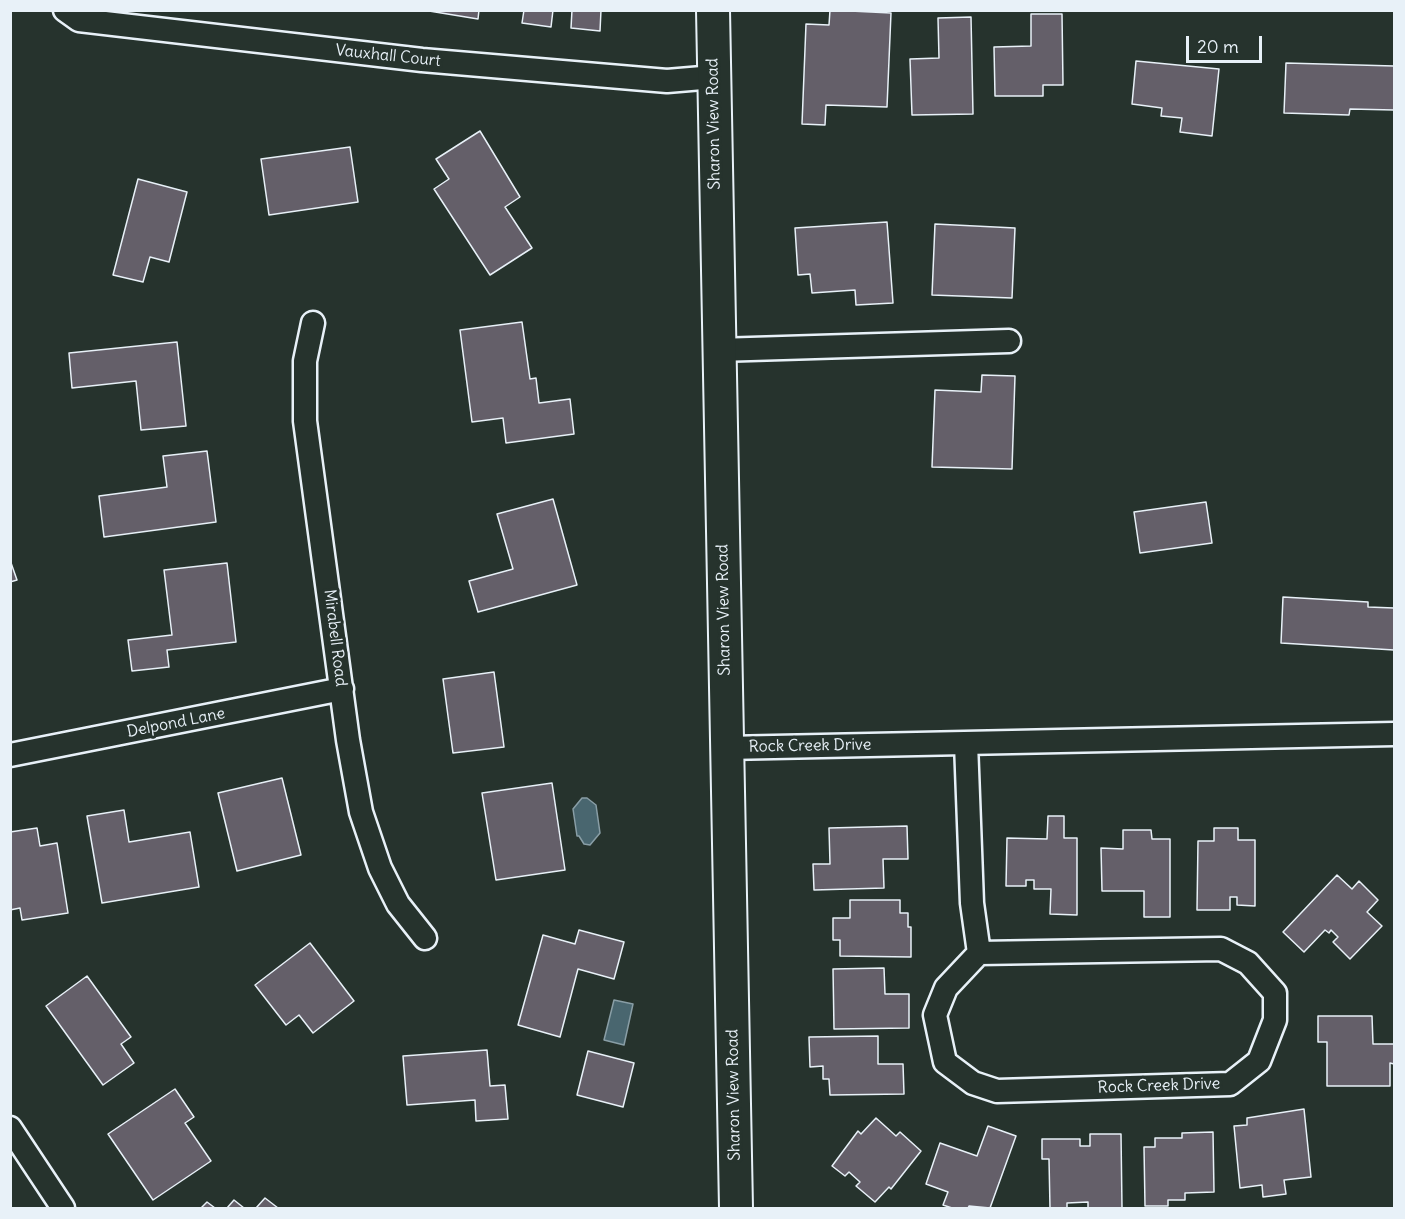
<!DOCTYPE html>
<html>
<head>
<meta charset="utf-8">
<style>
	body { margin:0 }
	#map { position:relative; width:1405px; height:1219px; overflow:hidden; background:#26332d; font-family:Delius,sans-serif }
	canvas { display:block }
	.frame { position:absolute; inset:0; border:12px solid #e8f1f8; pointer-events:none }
	.scale { position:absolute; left:1186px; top:36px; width:76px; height:27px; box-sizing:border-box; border:3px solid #e8f1f8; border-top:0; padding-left:8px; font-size:18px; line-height:21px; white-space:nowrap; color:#e8f1f8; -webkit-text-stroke:4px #26332d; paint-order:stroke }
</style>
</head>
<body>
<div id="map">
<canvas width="1405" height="1219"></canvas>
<div class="frame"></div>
<div class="scale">20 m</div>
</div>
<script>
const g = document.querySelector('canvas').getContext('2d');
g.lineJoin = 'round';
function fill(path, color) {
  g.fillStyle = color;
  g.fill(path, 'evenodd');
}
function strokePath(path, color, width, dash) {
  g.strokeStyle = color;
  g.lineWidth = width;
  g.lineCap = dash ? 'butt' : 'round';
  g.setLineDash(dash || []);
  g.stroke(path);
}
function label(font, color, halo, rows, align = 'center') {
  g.font = font + ' Delius,sans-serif';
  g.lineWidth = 6;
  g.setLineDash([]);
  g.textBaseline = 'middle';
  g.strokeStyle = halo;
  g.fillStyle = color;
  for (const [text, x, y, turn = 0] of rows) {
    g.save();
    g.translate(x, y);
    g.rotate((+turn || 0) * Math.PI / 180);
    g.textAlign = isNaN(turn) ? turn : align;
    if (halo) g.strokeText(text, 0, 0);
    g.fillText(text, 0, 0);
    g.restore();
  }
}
const water = new Path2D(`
	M 582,798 L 587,798 L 596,805 L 600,833 L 590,845 L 584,844 L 579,836 L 577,836 L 573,809 Z
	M 614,1000 L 633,1004 L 624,1045 L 604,1040 Z`);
fill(water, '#49666f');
strokePath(water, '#899ea6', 1.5);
const building = new Path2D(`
	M 423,10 L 479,10 L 478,19 Z
	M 524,10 L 553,10 L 551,27 L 522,23 Z
	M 572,10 L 601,10 L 600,31 L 571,28 Z
	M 830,10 L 891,13 L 887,107 L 826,105 L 825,125 L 802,124 L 806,24 L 829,25 Z
	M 1031,14 L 1062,14 L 1063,85 L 1043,85 L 1043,96 L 995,96 L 994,47 L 1031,46 Z
	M 971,17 L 973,114 L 912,115 L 910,59 L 939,58 L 938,18 Z
	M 1136,61 L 1219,69 L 1212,136 L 1180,132 L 1182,118 L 1161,116 L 1162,108 L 1132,104 Z
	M 1286,63 L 1394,66 L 1394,110 L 1350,109 L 1349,115 L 1284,113 Z
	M 480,131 L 520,197 L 505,207 L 532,248 L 490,275 L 434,189 L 449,179 L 436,159 Z
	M 350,147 L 358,202 L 269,215 L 261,159 Z
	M 138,179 L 187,192 L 169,262 L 150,257 L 143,282 L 113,275 Z
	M 887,222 L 893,303 L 856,305 L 855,290 L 812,293 L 810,274 L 798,275 L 795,228 Z
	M 935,224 L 1015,228 L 1012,298 L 932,295 Z
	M 522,322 L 530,379 L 536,378 L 539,403 L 570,399 L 574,434 L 506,443 L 503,418 L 472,422 L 460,330 Z
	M 177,342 L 186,426 L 141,430 L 136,381 L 72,388 L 69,353 Z
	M 982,375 L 1015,376 L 1012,469 L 932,467 L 935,390 L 981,392 Z
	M 207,451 L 216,522 L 104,537 L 99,496 L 167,487 L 163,456 Z
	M 553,499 L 577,585 L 478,612 L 469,581 L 513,569 L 497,514 Z
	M 1206,502 L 1212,543 L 1140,553 L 1134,512 Z
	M 10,560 L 17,580 L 10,582 Z
	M 227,563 L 236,642 L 167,650 L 169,667 L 132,671 L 128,640 L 172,635 L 164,570 Z
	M 1283,597 L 1368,602 L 1368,607 L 1394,608 L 1394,650 L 1281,643 Z
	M 494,672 L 504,747 L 453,753 L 443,679 Z
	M 282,778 L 301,855 L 237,871 L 218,793 Z
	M 552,783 L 565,870 L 496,880 L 482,793 Z
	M 124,810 L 129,842 L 190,832 L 199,887 L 102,903 L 87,816 Z
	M 1048,816 L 1064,816 L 1064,838 L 1077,838 L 1077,915 L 1050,914 L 1051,889 L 1034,889 L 1034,880 L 1026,880 L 1026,886 L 1006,886 L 1007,838 L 1047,839 Z
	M 907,826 L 908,859 L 883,859 L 884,888 L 814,890 L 813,864 L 830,864 L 829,828 Z
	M 37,828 L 40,846 L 57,843 L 68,913 L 22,920 L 20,908 L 10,910 L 10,832 Z
	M 1214,828 L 1238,828 L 1238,840 L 1255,840 L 1255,906 L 1237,905 L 1237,897 L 1230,897 L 1230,910 L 1197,910 L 1198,841 L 1214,841 Z
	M 1123,830 L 1151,830 L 1152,839 L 1170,839 L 1170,917 L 1144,917 L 1144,891 L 1102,891 L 1101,848 L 1123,849 Z
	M 1337,875 L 1352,889 L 1359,881 L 1378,900 L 1367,912 L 1382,926 L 1350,959 L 1333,942 L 1338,937 L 1331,930 L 1329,933 L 1325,930 L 1304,952 L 1283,932 Z
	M 850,900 L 900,900 L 900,913 L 908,913 L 908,927 L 911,927 L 911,957 L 840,956 L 840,940 L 833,940 L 833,918 L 850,918 Z
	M 579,930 L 624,942 L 614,979 L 578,969 L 560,1037 L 518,1025 L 543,935 L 575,944 Z
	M 310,943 L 354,1001 L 313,1033 L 299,1015 L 286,1025 L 255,985 Z
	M 884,968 L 885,994 L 909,994 L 909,1028 L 834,1029 L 833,969 Z
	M 87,976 L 131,1037 L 121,1044 L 134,1063 L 103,1085 L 46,1006 Z
	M 1318,1016 L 1372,1016 L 1373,1044 L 1394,1044 L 1394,1064 L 1390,1063 L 1390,1086 L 1327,1086 L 1327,1042 L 1318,1042 Z
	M 878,1036 L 878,1064 L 903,1064 L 904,1094 L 830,1095 L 829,1079 L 823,1079 L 823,1066 L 810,1067 L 809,1037 Z
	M 487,1050 L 490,1086 L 505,1085 L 508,1119 L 476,1121 L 475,1100 L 407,1105 L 403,1056 Z
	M 588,1051 L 634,1063 L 623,1107 L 577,1095 Z
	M 175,1089 L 194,1117 L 185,1123 L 211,1161 L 153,1200 L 108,1134 Z
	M 1304,1109 L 1311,1177 L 1284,1180 L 1286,1194 L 1263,1197 L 1262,1185 L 1240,1188 L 1234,1126 L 1247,1125 L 1247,1118 Z
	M 876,1118 L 896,1136 L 900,1132 L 921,1151 L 891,1189 L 889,1187 L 875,1202 L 856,1186 L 860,1182 L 849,1172 L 845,1176 L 832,1166 L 858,1131 L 861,1134 Z
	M 988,1126 L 1016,1136 L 990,1208 L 969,1206 L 968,1208 L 952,1208 L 943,1205 L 948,1192 L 926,1184 L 940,1143 L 977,1156 Z
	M 1213,1132 L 1214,1192 L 1185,1193 L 1185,1200 L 1168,1200 L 1168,1206 L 1145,1206 L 1144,1147 L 1155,1147 L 1155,1138 L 1182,1138 L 1182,1133 Z
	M 1090,1134 L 1121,1134 L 1122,1208 L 1088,1208 L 1088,1202 L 1067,1203 L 1067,1208 L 1050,1208 L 1049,1159 L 1042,1159 L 1042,1139 L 1080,1139 L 1080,1146 L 1090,1146 Z
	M 265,1198 L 278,1208 L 256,1208 Z
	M 234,1200 L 244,1208 L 227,1208 Z
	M 207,1202 L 215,1208 L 201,1208 Z`);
fill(building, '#645f69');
strokePath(building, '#e8f1f8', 1.5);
const street = new Path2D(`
	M 65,10 L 79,20 L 422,60 L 667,81 L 714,77
	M 313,323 L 305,361 L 305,421 L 348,740 L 361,812 L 380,868 L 398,904 L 425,938
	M 718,350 L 1009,341
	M 966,743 L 972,903 L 979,953 L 946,988 L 935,1015 L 945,1062 L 973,1083 L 997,1091 L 1230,1084 L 1259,1061 L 1275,1020 L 1275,993 L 1248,963 L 1221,949 L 979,953
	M 726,748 L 1394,734
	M 10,755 L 342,689
	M 10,1128 L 63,1208`);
const secondary = new Path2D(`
	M 713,10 L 736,1208`);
strokePath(street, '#e8f1f8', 27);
strokePath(secondary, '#e8f1f8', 36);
strokePath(street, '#26332d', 22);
strokePath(secondary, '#26332d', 32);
label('16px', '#e8f1f8', '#26332d', [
	["Vauxhall Court",388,56,6],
	["Sharon View Road",714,124,-91],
	["Sharon View Road",724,610,-91],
	["Mirabell Road",335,638,83],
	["Delpond Lane",176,723,-11],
	["Rock Creek Drive",810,746,-1],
	["Rock Creek Drive",1159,1086,-2],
	["Sharon View Road",734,1095,-91]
]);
</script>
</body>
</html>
